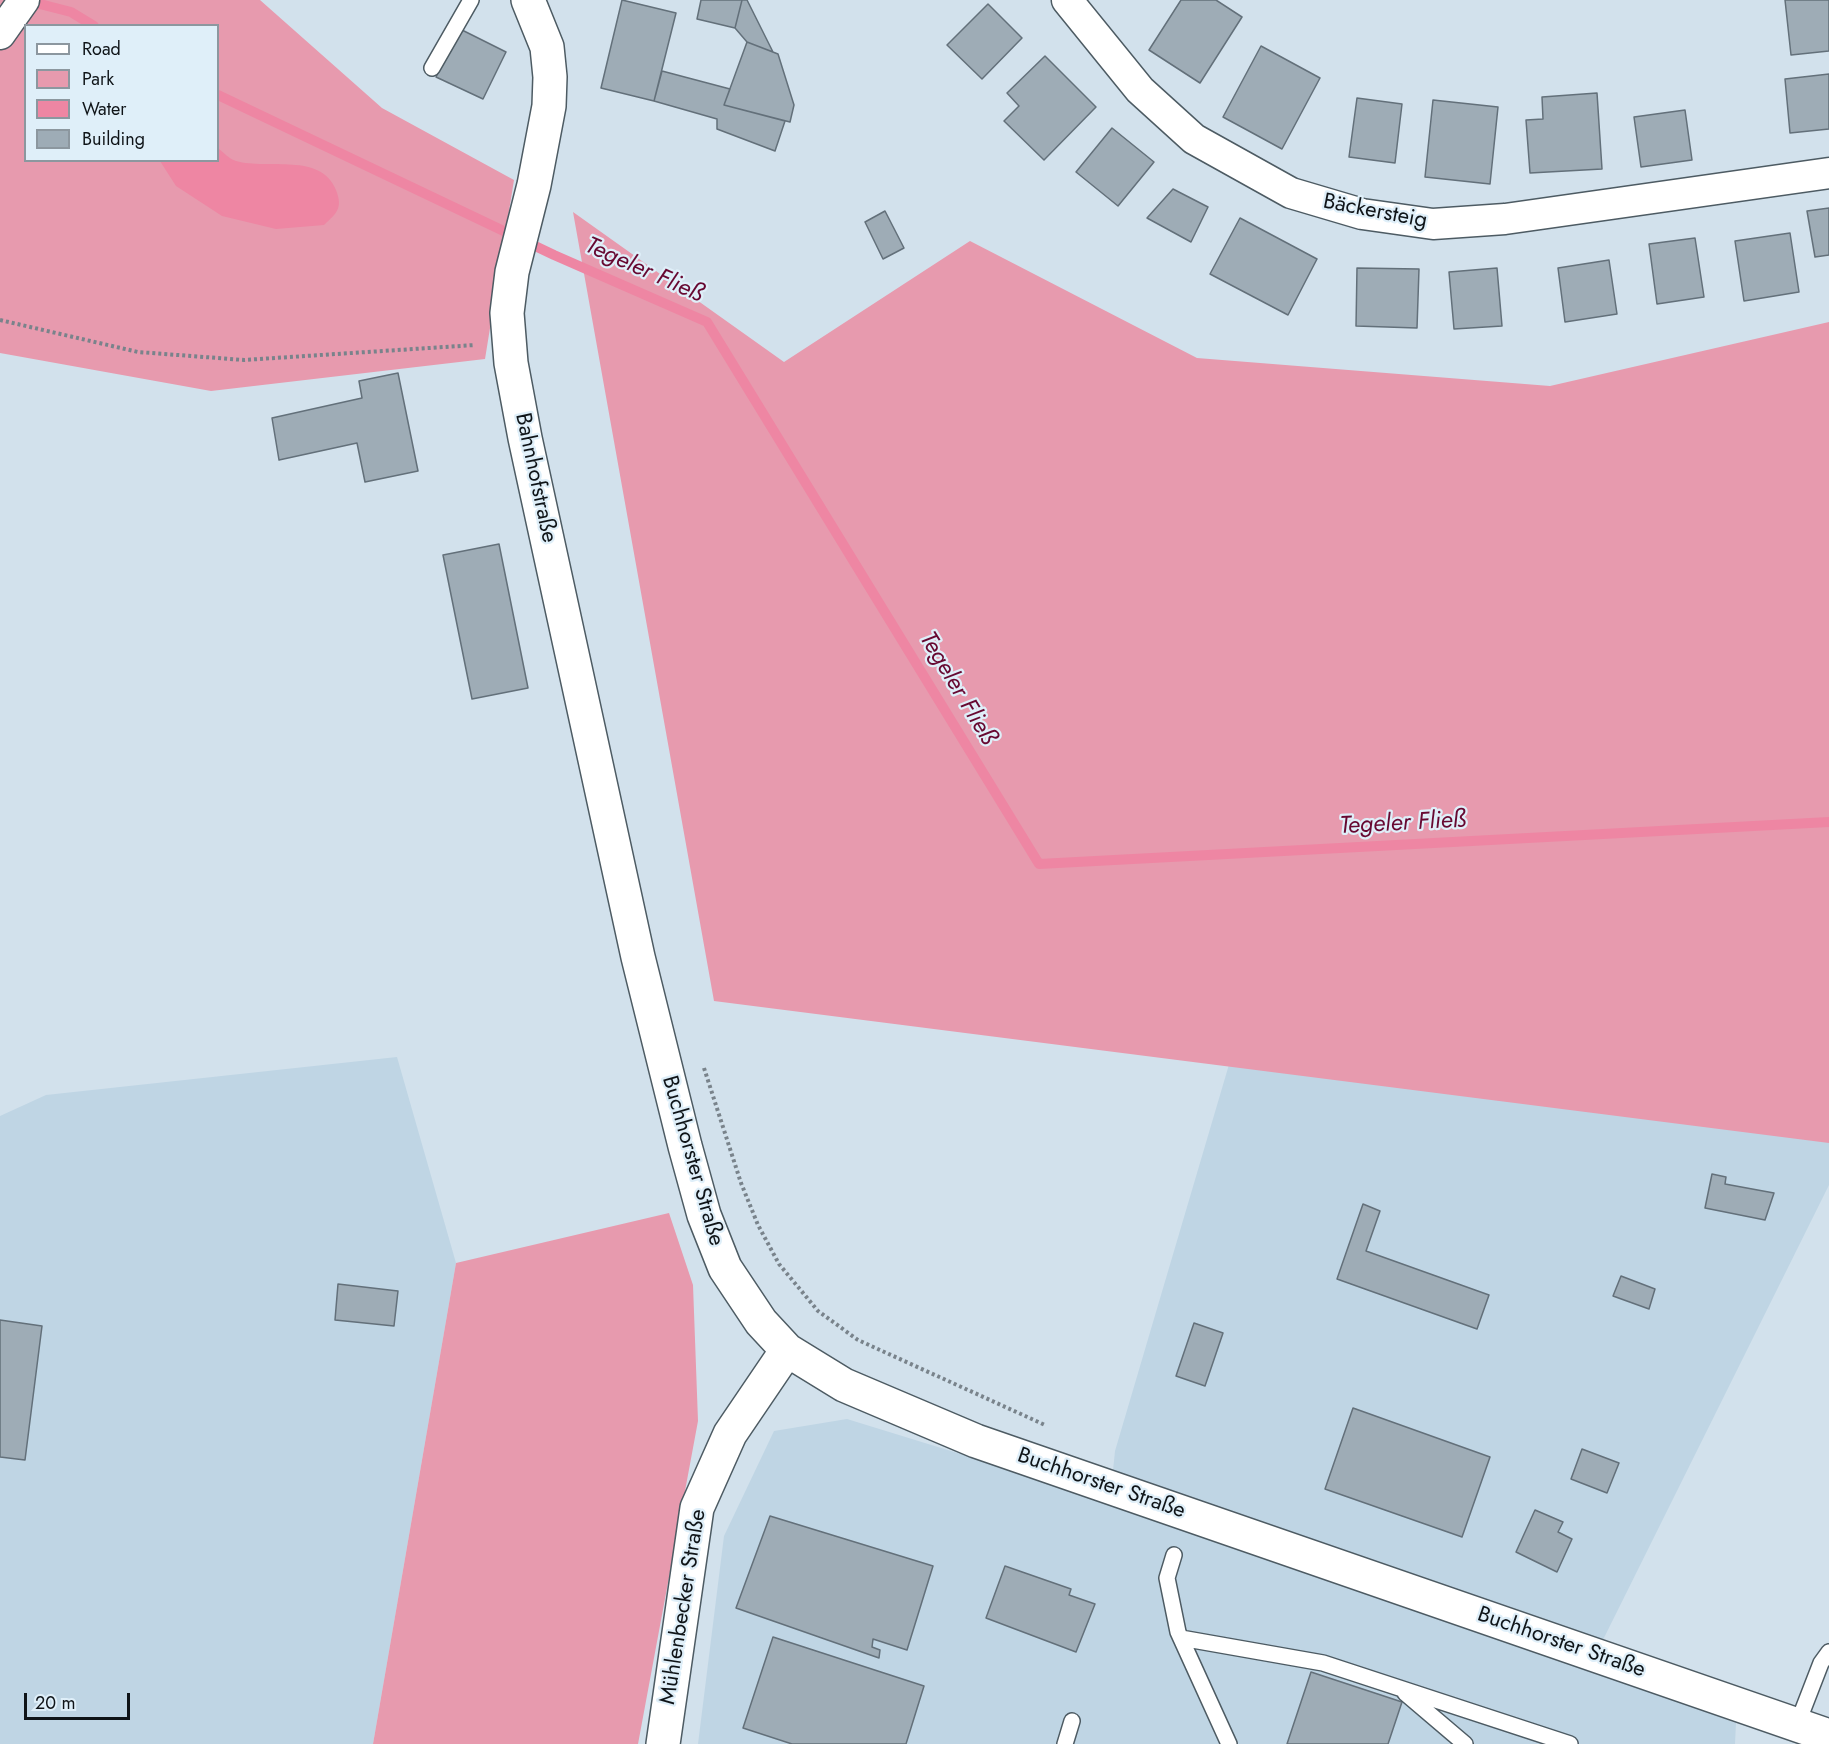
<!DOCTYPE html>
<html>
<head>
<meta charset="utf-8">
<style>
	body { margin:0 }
	#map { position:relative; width:1829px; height:1744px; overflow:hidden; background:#d2e1ec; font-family:Jost,sans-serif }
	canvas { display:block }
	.legend { position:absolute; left:24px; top:24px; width:195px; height:138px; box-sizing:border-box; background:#dfeff9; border:2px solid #8c979f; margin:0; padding:8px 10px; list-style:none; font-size:18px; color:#0f1418 }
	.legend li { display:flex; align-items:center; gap:12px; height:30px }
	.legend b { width:30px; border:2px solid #8c979f }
	.scale { position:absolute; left:24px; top:1693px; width:106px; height:27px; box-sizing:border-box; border:3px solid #0f1418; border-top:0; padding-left:8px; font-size:18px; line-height:21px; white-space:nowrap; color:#0f1418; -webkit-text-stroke:4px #dfeff9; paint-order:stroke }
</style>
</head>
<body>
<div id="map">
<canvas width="1829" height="1744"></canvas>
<ul class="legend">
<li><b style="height:8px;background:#fff"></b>Road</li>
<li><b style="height:16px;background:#e79aae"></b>Park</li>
<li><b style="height:16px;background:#ee86a3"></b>Water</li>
<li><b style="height:16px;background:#9eacb6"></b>Building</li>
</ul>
<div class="scale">20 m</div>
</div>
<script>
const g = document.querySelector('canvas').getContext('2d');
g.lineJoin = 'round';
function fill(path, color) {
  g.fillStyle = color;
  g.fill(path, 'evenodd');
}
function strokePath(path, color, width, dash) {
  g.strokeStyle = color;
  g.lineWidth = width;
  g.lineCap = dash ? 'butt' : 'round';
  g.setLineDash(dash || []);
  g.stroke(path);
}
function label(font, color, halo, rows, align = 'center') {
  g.font = font + ' Jost,sans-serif';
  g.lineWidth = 4.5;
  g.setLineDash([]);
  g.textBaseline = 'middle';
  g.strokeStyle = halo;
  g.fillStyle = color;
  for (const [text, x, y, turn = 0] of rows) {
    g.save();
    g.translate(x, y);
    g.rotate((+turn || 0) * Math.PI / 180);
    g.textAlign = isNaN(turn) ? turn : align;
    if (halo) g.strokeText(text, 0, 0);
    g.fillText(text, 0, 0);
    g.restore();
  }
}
fill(new Path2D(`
	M 1251,990 L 1829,1141 L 1829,1185 L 1589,1668 L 1736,1723 L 1735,1744 L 698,1744 L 724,1536 L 774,1431 L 847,1419 L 1110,1500 L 1115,1451 Z
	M 397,1057 L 456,1263 L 373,1744 L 0,1744 L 0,1116 L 46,1095 Z`), '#bfd5e4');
fill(new Path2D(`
	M 0,0 L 260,0 L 382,108 L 514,180 L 485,359 L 211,391 L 0,353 ZM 26,26 L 218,26 L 218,160 L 26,160 Z
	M 573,212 L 784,362 L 970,241 L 1197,358 L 1550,386 L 1829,322 L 1829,1143 L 714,1001 Z
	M 669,1213 L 693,1285 L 698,1421 L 638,1744 L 373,1744 L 456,1263 Z`), '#e79aae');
fill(new Path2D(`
	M 218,148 C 223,152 229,159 236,161 C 268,170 321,152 336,190 C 343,208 337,213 324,225 L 276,229 L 222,216 L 176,186 L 160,161 L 218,160 Z`), '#ee86a3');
strokePath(new Path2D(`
	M 24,0 L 71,12 L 94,26
	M 218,95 L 554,255 L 707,322 L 1039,864 L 1829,822`), '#ee86a3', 10);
const building = new Path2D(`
	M 622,0 L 676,13 L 654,101 L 601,88 Z
	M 701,0 L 742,0 L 735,28 L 697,19 Z
	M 742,0 L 747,0 L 773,52 L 747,42 L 735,28 Z
	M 1181,0 L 1216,0 L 1242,17 L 1200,83 L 1149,50 Z
	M 1785,0 L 1829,0 L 1829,51 L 1791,55 Z
	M 988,4 L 1022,38 L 982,79 L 947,45 Z
	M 460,29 L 506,52 L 483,99 L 436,77 Z
	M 747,42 L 778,54 L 794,105 L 790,122 L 724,105 Z
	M 1261,46 L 1320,78 L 1282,149 L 1223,117 Z
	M 1045,56 L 1096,107 L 1044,160 L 1004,121 L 1019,106 L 1007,93 Z
	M 662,71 L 730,89 L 724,105 L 785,121 L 775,151 L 717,129 L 717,119 L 654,101 Z
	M 1829,74 L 1829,129 L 1790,133 L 1785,79 Z
	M 1597,93 L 1602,169 L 1530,173 L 1526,120 L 1543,119 L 1542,97 Z
	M 1357,98 L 1402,104 L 1395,163 L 1349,157 Z
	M 1433,100 L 1498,107 L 1490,184 L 1425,177 Z
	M 1685,110 L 1692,160 L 1641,167 L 1634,117 Z
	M 1112,128 L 1154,162 L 1118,206 L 1076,172 Z
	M 1173,189 L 1208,207 L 1191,242 L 1147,218 Z
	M 1829,208 L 1829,255 L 1815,257 L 1807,211 Z
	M 885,211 L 904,248 L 883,259 L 865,222 Z
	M 1240,218 L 1317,259 L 1288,315 L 1210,274 Z
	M 1790,233 L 1799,292 L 1744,301 L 1735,241 Z
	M 1695,238 L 1704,297 L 1657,304 L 1649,244 Z
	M 1609,260 L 1617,314 L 1565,322 L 1558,268 Z
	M 1357,268 L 1419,269 L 1417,328 L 1356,326 Z
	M 1497,268 L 1502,326 L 1454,329 L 1449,272 Z
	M 398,373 L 418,471 L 365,482 L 357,443 L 279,460 L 272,418 L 362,398 L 359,381 Z
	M 499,544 L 528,688 L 472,699 L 443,555 Z
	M 1712,1174 L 1726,1177 L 1725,1184 L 1774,1193 L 1765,1220 L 1705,1208 Z
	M 1363,1204 L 1380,1211 L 1366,1251 L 1489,1295 L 1477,1329 L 1337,1279 Z
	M 1621,1276 L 1655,1289 L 1649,1309 L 1613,1296 Z
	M 338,1284 L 398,1291 L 394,1326 L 335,1320 Z
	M 0,1320 L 42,1326 L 25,1460 L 0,1457 Z
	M 1194,1323 L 1223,1333 L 1205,1386 L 1176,1376 Z
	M 1353,1408 L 1490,1457 L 1462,1537 L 1325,1489 Z
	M 1582,1449 L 1619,1463 L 1607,1493 L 1571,1479 Z
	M 1535,1510 L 1563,1522 L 1558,1532 L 1572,1539 L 1557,1572 L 1516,1552 Z
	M 770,1516 L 933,1566 L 907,1650 L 873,1639 L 872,1647 L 880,1650 L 879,1658 L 736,1608 Z
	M 1005,1566 L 1071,1589 L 1069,1595 L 1095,1604 L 1076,1652 L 986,1618 Z
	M 773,1637 L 924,1686 L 906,1744 L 792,1744 L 743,1728 Z
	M 1311,1672 L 1402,1702 L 1388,1744 L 1287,1744 Z`);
fill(building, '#9eacb6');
strokePath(building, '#63707a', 1.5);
const service = new Path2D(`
	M 432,68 L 471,0
	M 1174,1555 L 1167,1578 L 1178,1632 L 1229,1744
	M 1181,1638 L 1323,1663 L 1570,1744
	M 1405,1693 L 1465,1744
	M 1797,1725 L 1821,1663 L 1829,1652
	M 1065,1744 L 1072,1721`);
const minor = new Path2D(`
	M 1067,0 L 1140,90 L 1194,139 L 1291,193 L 1362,214 L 1433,224 L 1505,219 L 1829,173
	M 0,34 L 24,0`);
const secondary = new Path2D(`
	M 528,0 L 547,47 L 550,77 L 549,106 L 534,185 L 512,272 L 507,313 L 511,363 L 525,438 L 638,957 L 685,1146 L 704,1215 L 725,1268 L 761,1322 L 787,1350 L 844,1385 L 976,1441 L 1829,1736
	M 663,1744 L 697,1508 L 730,1434 L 787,1350`);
strokePath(service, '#4d5b63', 18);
strokePath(minor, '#4d5b63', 33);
strokePath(secondary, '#4d5b63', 36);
strokePath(new Path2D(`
	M 0,320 L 138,352 L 244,360 L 475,345
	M 704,1068 L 741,1183 L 758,1225 L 779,1264 L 818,1311 L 858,1340 L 1045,1425`), '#79838b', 4, [3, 3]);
strokePath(service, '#fff', 15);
strokePath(minor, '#fff', 30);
strokePath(secondary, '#fff', 33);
label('22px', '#0f1418', '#dfeff9', [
	["Bäckersteig",1375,212,11],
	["Bahnhofstraße",535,478,78],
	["Buchhorster Straße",692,1161,74],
	["Buchhorster Straße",1101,1484,19],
	["Mühlenbecker Straße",684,1607,-81],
	["Buchhorster Straße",1561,1643,19]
]);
label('italic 24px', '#670831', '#dfeff9', [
	["Tegeler Fließ",644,271,24],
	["Tegeler Fließ",957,689,59],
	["Tegeler Fließ",1403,824,-3]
]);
</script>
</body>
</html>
